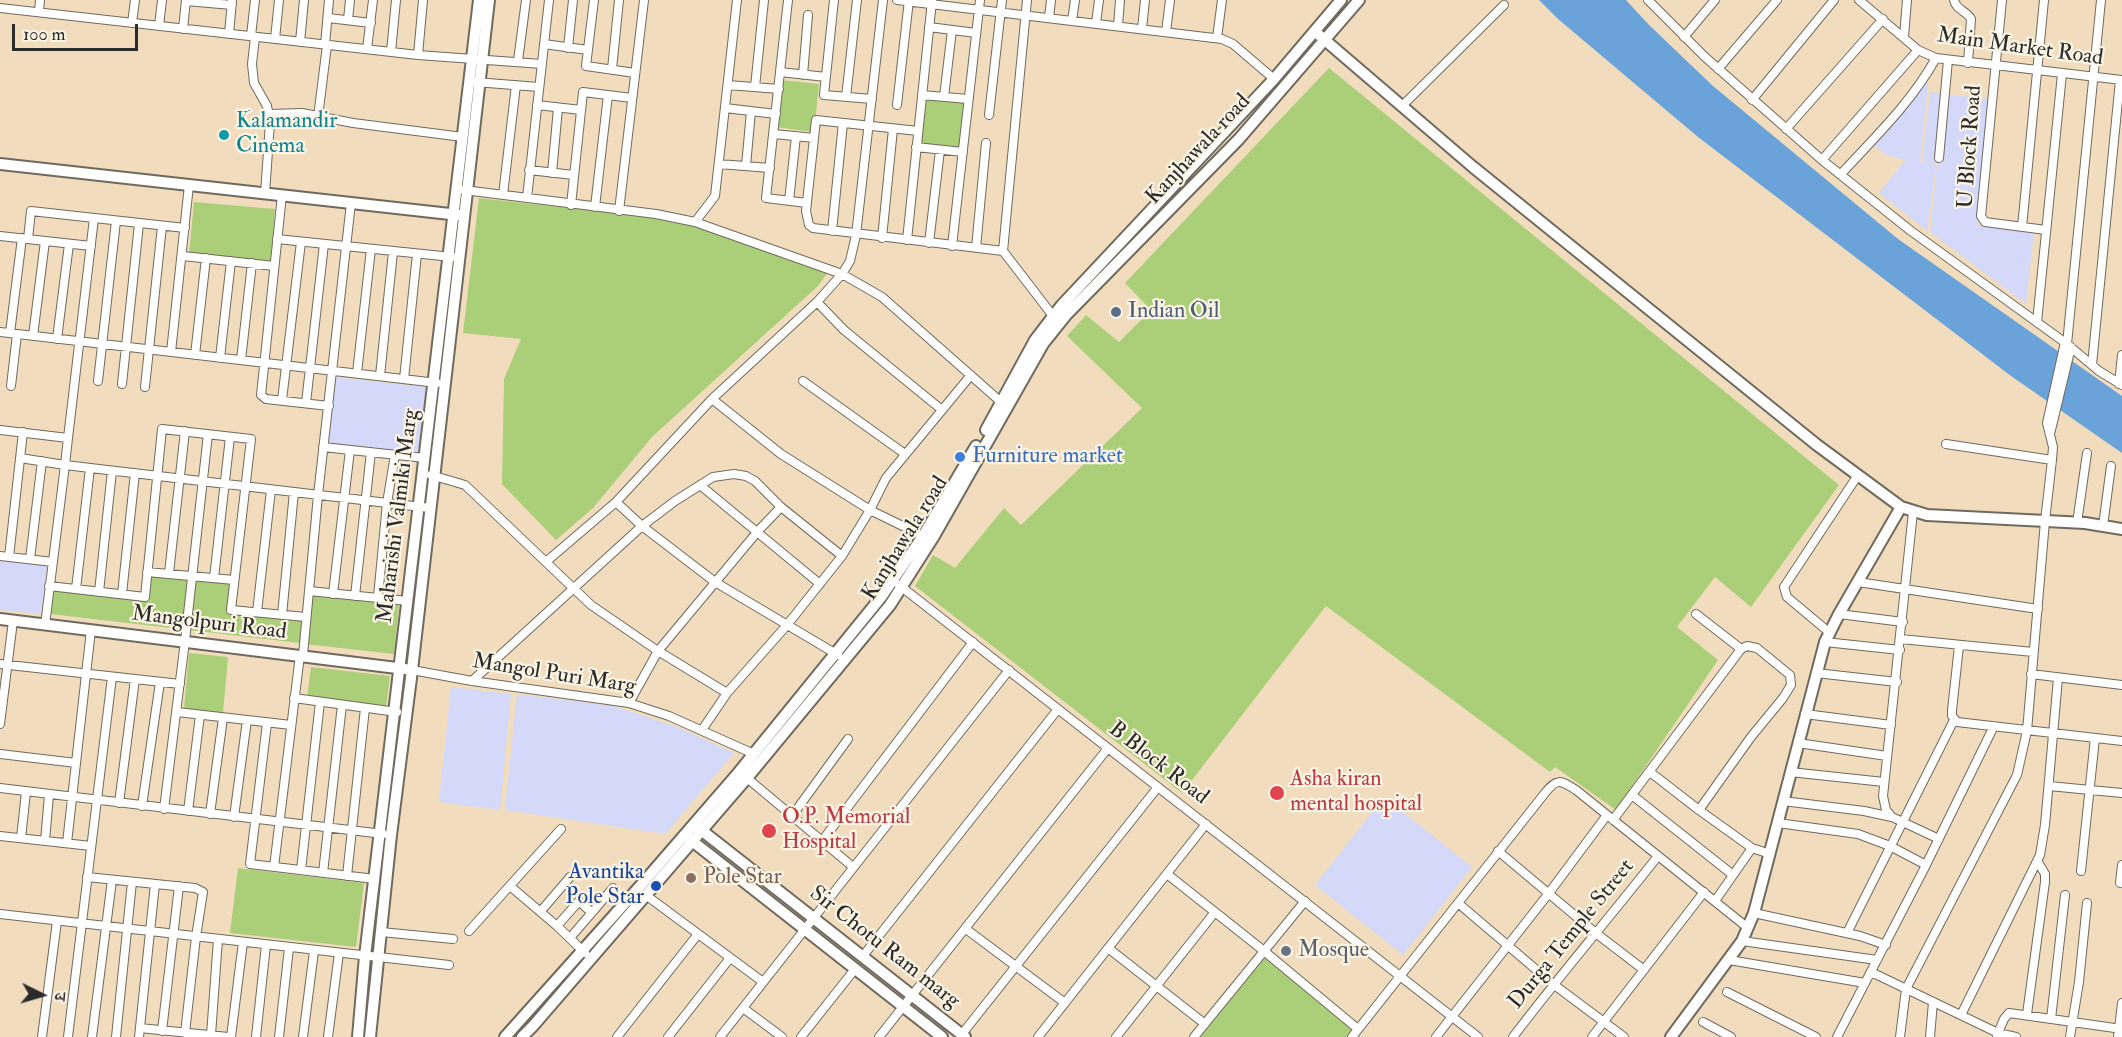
<!DOCTYPE html>
<html>
<head>
<meta charset="utf-8">
<style>
	body { margin:0 }
	#map { position:relative; width:2122px; height:1037px; overflow:hidden; background:#f1ddbd; font-family:"IM FELL Double Pica","Noto Serif Devanagari",serif }
	canvas { display:block }
	.north { position:absolute; left:12px; top:965px; width:60px; height:60px; -webkit-text-stroke:4px #fcf5e5; paint-order:stroke; rotate:95deg; font-size:16px; font-weight:700; line-height:24px; text-align:center; color:#2b2b2b }
	.north::after { content:''; display:block; margin:auto; width:21px; height:27px; background:#2b2b2b; clip-path:polygon(50% 0,100% 100%,50% 72%,0 100%) }
	.scale { position:absolute; left:12px; top:24px; width:126px; height:27px; box-sizing:border-box; border:3px solid #2b2b2b; border-top:0; padding-left:8px; font-size:18px; line-height:21px; white-space:nowrap; color:#2b2b2b; -webkit-text-stroke:4px #fcf5e5; paint-order:stroke }
</style>
</head>
<body>
<div id="map">
<canvas width="2122" height="1037"></canvas>
<div class="north">उ</div>
<div class="scale">100 m</div>
</div>
<script>
const g = document.querySelector('canvas').getContext('2d');
g.lineJoin = 'round';
function fill(path, color) {
  g.fillStyle = color;
  g.fill(path, 'evenodd');
}
function strokePath(path, color, width, dash) {
  g.strokeStyle = color;
  g.lineWidth = width;
  g.lineCap = dash ? 'butt' : 'round';
  g.setLineDash(dash || []);
  g.stroke(path);
}
function label(font, color, halo, rows, align = 'center') {
  g.font = font + ' "IM FELL Double Pica",serif';
  g.lineWidth = 4.5;
  g.setLineDash([]);
  g.textBaseline = 'middle';
  g.strokeStyle = halo;
  g.fillStyle = color;
  for (const [text, x, y, turn = 0] of rows) {
    g.save();
    g.translate(x, y);
    g.rotate((+turn || 0) * Math.PI / 180);
    g.textAlign = isNaN(turn) ? turn : align;
    if (halo) g.strokeText(text, 0, 0);
    g.fillText(text, 0, 0);
    g.restore();
  }
}
fill(new Path2D(`
	M 1920,83 L 1928,84 L 1920,162 L 1936,165 L 1927,231 L 1879,193 L 1905,160 L 1886,155 L 1871,143 Z
	M 1930,92 L 1989,99 L 1977,225 L 2034,231 L 2026,304 L 1930,232 L 1937,164 L 1922,162 Z
	M 335,377 L 426,387 L 418,454 L 327,443 Z
	M 0,560 L 47,566 L 41,614 L 0,610 Z
	M 451,687 L 511,694 L 500,810 L 439,802 Z
	M 517,694 L 614,706 L 677,727 L 734,753 L 665,834 L 505,810 Z
	M 1384,797 L 1472,867 L 1403,955 L 1315,885 Z`), '#d4d8f9');
fill(new Path2D(`
	M 1329,68 L 1839,485 L 1751,607 L 1715,577 L 1677,627 L 1718,660 L 1616,810 L 1555,767 L 1550,772 L 1326,606 L 1182,793 L 915,586 L 933,555 L 955,568 L 1004,508 L 1021,525 L 1142,408 L 1067,336 L 1086,315 L 1119,342 L 1151,310 L 1125,283 Z
	M 781,80 L 819,84 L 814,132 L 775,127 Z
	M 925,98 L 964,102 L 959,149 L 920,145 Z
	M 479,198 L 686,221 L 828,272 L 818,286 L 652,437 L 593,508 L 556,540 L 502,484 L 504,379 L 521,339 L 463,333 Z
	M 194,202 L 275,209 L 271,261 L 189,254 Z
	M 149,574 L 237,584 L 234,613 L 302,620 L 300,643 L 50,614 L 53,591 L 146,601 Z
	M 311,594 L 399,604 L 394,654 L 305,644 Z
	M 189,653 L 228,657 L 223,713 L 184,709 Z
	M 311,667 L 390,676 L 386,707 L 307,698 Z
	M 238,868 L 364,883 L 356,947 L 230,933 Z
	M 1264,951 L 1358,1029 L 1351,1037 L 1200,1037 Z`), '#abcf78');
fill(new Path2D(`
	M 1539,0 L 1626,0 L 1648,24 L 1713,86 L 1898,239 L 2122,396 L 2122,453 L 2011,376 L 1698,137 L 1558,19 Z`), '#6aa3d9');
const street = new Path2D(`
	M 594,0 L 586,66 L 635,73
	M 788,0 L 766,198 L 807,203
	M 834,0 L 824,95 L 872,99
	M 897,0 L 1222,39 L 1233,44 L 1274,79
	M 1648,0 L 1705,57 L 1822,160 L 1911,231 L 2067,344 L 2099,371 L 2122,385
	M 1859,0 L 1918,50 L 1936,58 L 2122,80
	M 1954,0 C 1956,10 1967,11 1971,19 L 1968,63
	M 2002,0 L 1981,216 L 1985,222 L 2046,230
	M 186,1 L 232,5
	M 0,8 L 418,55 L 542,64
	M 39,12 L 40,0
	M 328,18 L 371,23
	M 1049,18 L 1051,0
	M 348,20 L 350,0
	M 1072,21 L 1075,0
	M 132,23 L 135,0
	M 1096,23 L 1099,0
	M 159,26 L 162,0
	M 1118,26 L 1120,0
	M 929,27 L 976,33
	M 183,29 L 186,0
	M 1142,29 L 1145,0
	M 1166,32 L 1170,0
	M 229,34 L 232,1
	M 251,36 L 255,0
	M 255,37 L 252,64 L 254,83 L 267,106 L 270,122 L 265,194
	M 1684,37 L 1715,0
	M 1904,37 L 1907,0
	M 1217,38 L 1222,0
	M 275,39 L 279,0
	M 300,42 L 304,0
	M 544,44 L 588,50
	M 325,45 L 329,0
	M 568,48 L 573,0
	M 367,49 L 373,0
	M 391,52 L 396,0
	M 418,55 L 423,0
	M 518,61 L 526,0
	M 612,69 L 619,0
	M 1718,69 L 1777,0
	M 780,72 L 826,77
	M 803,75 L 808,15
	M 475,82 L 539,87
	M 728,85 L 779,89
	M 755,87 L 764,0
	M 922,95 L 968,99
	M 846,97 L 857,0
	M 944,97 L 952,30
	M 1752,100 L 1834,0
	M 537,105 L 581,110
	M 897,105 L 909,0
	M 1402,106 L 1504,5
	M 725,108 L 776,114
	M 269,114 L 302,113 L 353,123 L 463,137
	M 989,115 L 1002,0
	M 318,117 L 327,45
	M 1786,129 L 1883,19
	M 918,131 L 816,120 L 806,211 L 809,225 L 813,228 L 1003,251 L 1053,316
	M 774,134 L 814,138
	M 916,147 L 963,152
	M 1939,158 L 1948,60
	M 1822,160 L 1918,50
	M 719,164 L 770,168
	M 746,166 L 751,111
	M 529,170 L 574,175
	M 552,173 L 558,108
	M 1841,174 C 1875,137 1911,103 1936,58
	M 464,190 L 656,214 L 695,222 L 842,274 L 882,297 L 1001,402
	M 282,195 L 261,395 L 266,399 L 329,406
	M 503,195 L 516,85
	M 527,198 L 549,0
	M 789,201 L 796,136
	M 571,205 L 583,92 L 632,98
	M 595,207 L 608,95
	M 619,211 L 644,0
	M 695,222 L 715,196 L 737,0
	M 2022,227 L 2044,0
	M 832,231 L 843,123
	M 0,236 L 91,246
	M 882,238 L 893,129
	M 28,239 L 31,211 L 185,228
	M 277,239 L 452,257
	M 907,240 L 932,1
	M 929,243 L 940,150
	M 952,246 L 980,0
	M 976,248 L 986,143
	M 1003,251 L 1027,0
	M 183,256 L 274,266
	M 817,302 L 844,330 L 942,410
	M 2037,322 L 2062,74
	M 0,332 L 437,383
	M 10,333 L 22,238
	M 33,336 L 45,241
	M 57,339 L 69,244
	M 2067,344 L 2101,0
	M 171,352 L 189,185
	M 195,355 L 206,258
	M 220,358 L 231,261
	M 241,360 L 252,263
	M 2092,365 L 2120,80
	M 357,373 L 371,249
	M 380,376 L 393,252
	M 404,379 L 417,254
	M 98,381 L 116,221
	M 803,381 L 905,454
	M 122,384 L 139,224
	M 2119,384 L 2122,355
	M 11,386 L 17,334
	M 145,387 L 162,226
	M 712,399 L 781,454 L 870,510 L 923,536
	M 282,400 L 301,242
	M 306,403 L 324,244
	M 0,430 L 68,438 L 65,465 L 430,508
	M 2050,434 L 2071,347
	M 68,438 L 94,218
	M 1946,444 L 2052,460
	M 323,447 L 425,458
	M 20,458 L 65,465 L 45,625
	M 431,475 L 465,485 L 591,605 L 658,651 L 727,693
	M 700,485 L 820,584
	M 616,502 L 642,526 L 715,582 L 838,655
	M 1913,512 L 1883,796 L 1886,810 L 1892,817 L 1939,839
	M 2077,523 L 2087,453
	M 2103,526 L 2111,466
	M 0,556 L 53,562
	M 9,557 L 23,432
	M 30,559 L 42,461
	M 547,561 L 616,502 L 712,399 L 817,302 L 842,274 L 850,261 L 856,235 L 883,0
	M 147,572 L 234,580
	M 169,573 L 185,431
	M 214,578 L 230,437
	M 1858,582 L 2038,609
	M 899,585 L 1478,1037
	M 49,586 L 145,597 L 162,429 L 251,439 L 231,610 L 306,617
	M 76,589 L 90,468
	M 309,591 L 408,601
	M 99,592 L 112,471
	M 122,594 L 135,473
	M 333,594 L 350,450
	M 355,596 L 371,452
	M 378,597 L 387,503 L 395,455
	M 257,612 L 271,490
	M 1696,614 L 1741,649
	M 1839,614 L 1903,622
	M 282,615 L 294,492
	M 1830,633 L 1787,597 L 1784,587 L 1858,475
	M 1901,639 L 2033,652
	M 1825,642 L 1900,650
	M 1959,646 L 1952,710 L 1952,716 L 1957,722 L 2122,741
	M 303,655 L 318,495 L 351,203
	M 0,664 L 180,684
	M 412,670 L 472,681 L 629,703 L 669,716 L 754,754
	M 1816,673 L 1897,682
	M 2031,674 L 2122,685
	M 472,681 L 642,526 L 675,501 L 713,477 L 734,474 L 746,476 L 755,481 L 781,507 L 842,556
	M 294,698 L 397,712
	M 629,703 L 658,651 L 758,531 L 781,507
	M 177,712 L 291,725
	M 1805,714 L 1891,725
	M 267,723 L 250,864 L 375,879
	M 0,724 L 13,621
	M 702,730 L 727,693 L 787,625 L 842,556 L 870,510 L 886,478 L 971,375
	M 1798,743 L 1887,756
	M 0,754 L 76,763
	M 1790,772 L 1884,782
	M 747,778 L 853,867
	M 2049,786 L 2122,793
	M 0,788 L 383,834
	M 1632,795 L 1733,875
	M 1783,801 L 1864,811 L 1892,817
	M 119,803 L 135,679
	M 142,806 L 160,682
	M 164,809 L 185,641 L 208,434
	M 1699,810 L 1752,848 L 1770,854
	M 188,811 L 200,715
	M 210,814 L 223,718
	M 792,816 L 848,739
	M 234,817 L 247,720
	M 1613,820 L 1741,649 L 1747,646 L 1757,648 L 1790,675 L 1791,685 L 1783,698 L 1751,737 L 1699,810 L 1650,772
	M 1778,823 L 1858,834 L 1890,846 L 1926,865
	M 0,836 L 91,846
	M 21,838 L 26,792
	M 45,841 L 49,795
	M 822,841 L 973,642
	M 67,843 L 91,630
	M 1498,851 L 1597,934 L 1644,970
	M 274,867 L 300,655
	M 301,870 L 320,702
	M 2081,871 L 2095,738
	M 323,873 L 342,705
	M 1167,874 L 1264,951 L 1358,1029
	M 347,876 L 365,708
	M 87,877 L 195,888 L 203,892 L 196,937 L 185,1033
	M 2120,883 L 2122,865
	M 510,886 L 557,926 L 585,953
	M 647,896 L 763,982
	M 1715,901 L 1752,848
	M 1458,903 L 1553,984 L 1624,1037
	M 541,911 L 570,877
	M 1754,913 L 1860,936 L 1886,945
	M 0,914 L 449,965
	M 557,926 L 579,901 L 591,912
	M 966,929 L 1065,1003
	M 469,931 L 561,829
	M 381,932 L 453,939
	M 1847,933 L 1954,720
	M 570,938 L 613,888
	M 1742,941 L 1877,960
	M 1108,948 L 1205,1024
	M 863,956 L 1058,709
	M 1729,960 L 1865,983
	M 1871,972 L 1998,1033 L 2016,1037
	M 1727,992 L 1816,1037
	M 743,1008 L 782,1037
	M 2027,1014 L 2045,882 L 2045,874 L 2038,862
	M 1961,1015 L 2040,855 L 2045,825 L 2058,678
	M 2051,1019 L 2065,895
	M 1703,1022 L 1731,1037
	M 140,1028 L 228,1037
	M 162,1031 L 179,886
	M 962,1034 L 1158,787
	M 211,1035 L 218,939
	M 1997,1035 L 2004,1019 L 2009,1013 L 2122,1029
	M 42,1037 L 57,921
	M 68,1037 L 112,677
	M 92,1037 L 112,880
	M 116,1037 L 132,882
	M 139,1037 L 155,884
	M 231,1037 L 243,942
	M 256,1037 L 266,945
	M 279,1037 L 289,948
	M 303,1037 L 314,951
	M 328,1037 L 339,953
	M 617,1037 L 698,934
	M 668,1037 L 730,958
	M 720,1037 L 1009,670
	M 801,1037 L 855,969
	M 879,1037 L 1108,748
	M 1038,1037 L 1206,824
	M 1116,1037 L 1215,912
	M 1194,1037 L 1305,901
	M 1352,1037 L 1545,793 C 1557,778 1560,780 1576,790 L 1748,928
	M 1436,1037 L 1549,893 L 1607,815
	M 1513,1037 C 1560,975 1610,917 1658,856
	M 1592,1037 L 1704,892
	M 1837,1037 L 1924,869 L 1994,726
	M 1900,1037 L 1906,989 L 2017,775 L 2027,731 L 2045,521 L 2052,460 L 2053,447 L 2047,423 L 2065,342
	M 1930,1037 L 1933,1002
	M 2070,1037 L 2079,982 L 2087,903
	M 2118,1037 L 2122,1003`);
const secondary = new Path2D(`
	M 1319,35 L 1473,167 L 1817,445 L 1901,507 L 1927,515 L 2085,523 L 2122,529
	M 0,164 L 459,215
	M 986,430 L 1035,340 L 1061,306 L 1274,79 L 1341,0
	M 0,619 L 405,669
	M 696,826 L 965,1037
	M 687,837 L 942,1037
	M 358,1037 L 365,956 L 479,0
	M 370,1037 L 391,835 L 412,670 L 489,0
	M 505,1037 L 642,884 L 739,772 L 882,596 L 923,536 L 976,446
	M 522,1037 L 533,1026 L 747,778 L 890,605 L 934,536 L 1043,344 L 1067,314 L 1239,139 L 1359,0
	M 1671,1037 L 1742,941 L 1754,913 L 1825,642 L 1839,614 L 1901,507`);
strokePath(street, '#70695e', 10);
strokePath(secondary, '#70695e', 14);
strokePath(street, '#fff', 8);
strokePath(secondary, '#fff', 10);
for (const [x, y, r, color] of [
	[224,135,6,"#0f9aa8"],
	[1116,312,6,"#5c6f8a"],
	[960,457,6,"#3f7fe0"],
	[1277,793,8,"#e0444e"],
	[769,831,8,"#e0444e"],
	[691,878,6,"#8d6e63"],
	[656,886,6,"#1a4fb4"],
	[1286,951,6,"#6b7280"]
]) {
  const dot = new Path2D();
  dot.arc(x, y, r, 0, 2 * Math.PI);
  g.fillStyle = color;
  g.fill(dot);
  strokePath(dot, '#fcf5e5', 2);
}
label('22px', '#2b2b2b', '#fcf5e5', [
	["Main Market Road",2020,48,8],
	["U Block Road",1971,147,-86],
	["Kanjhawala road",1199,150,-47],
	["Maharishi Valmiki Marg",399,516,-83],
	["Kanjhawala road",906,539,-58],
	["Mangolpuri Road",209,624,7],
	["Mangol Puri Marg",554,675,9],
	["B Block Road",1158,764,38],
	["Durga Temple Street",1572,935,-51],
	["Sir Chotu Ram marg",884,948,38]
]);
label('22px', '#0d838f', '#fcf5e5', [
	["Kalamandir",236,122],
	["Cinema",236,147]
], 'left');
label('22px', '#4e5e75', '#fcf5e5', [
	["Indian Oil",1128,312]
], 'left');
label('22px', '#366cbe', '#fcf5e5', [
	["Furniture market",972,457]
], 'left');
label('22px', '#be3a42', '#fcf5e5', [
	["Asha kiran",1290,780],
	["mental hospital",1290,805],
	["O.P. Memorial",782,818],
	["Hospital",782,843]
], 'left');
label('22px', '#164399', '#fcf5e5', [
	["Avantika",644,873],
	["Pole Star",644,898]
], 'right');
label('22px', '#785e54', '#fcf5e5', [
	["Pole Star",703,878]
], 'left');
label('22px', '#5b616d', '#fcf5e5', [
	["Mosque",1298,951]
], 'left');
</script>
</body>
</html>
